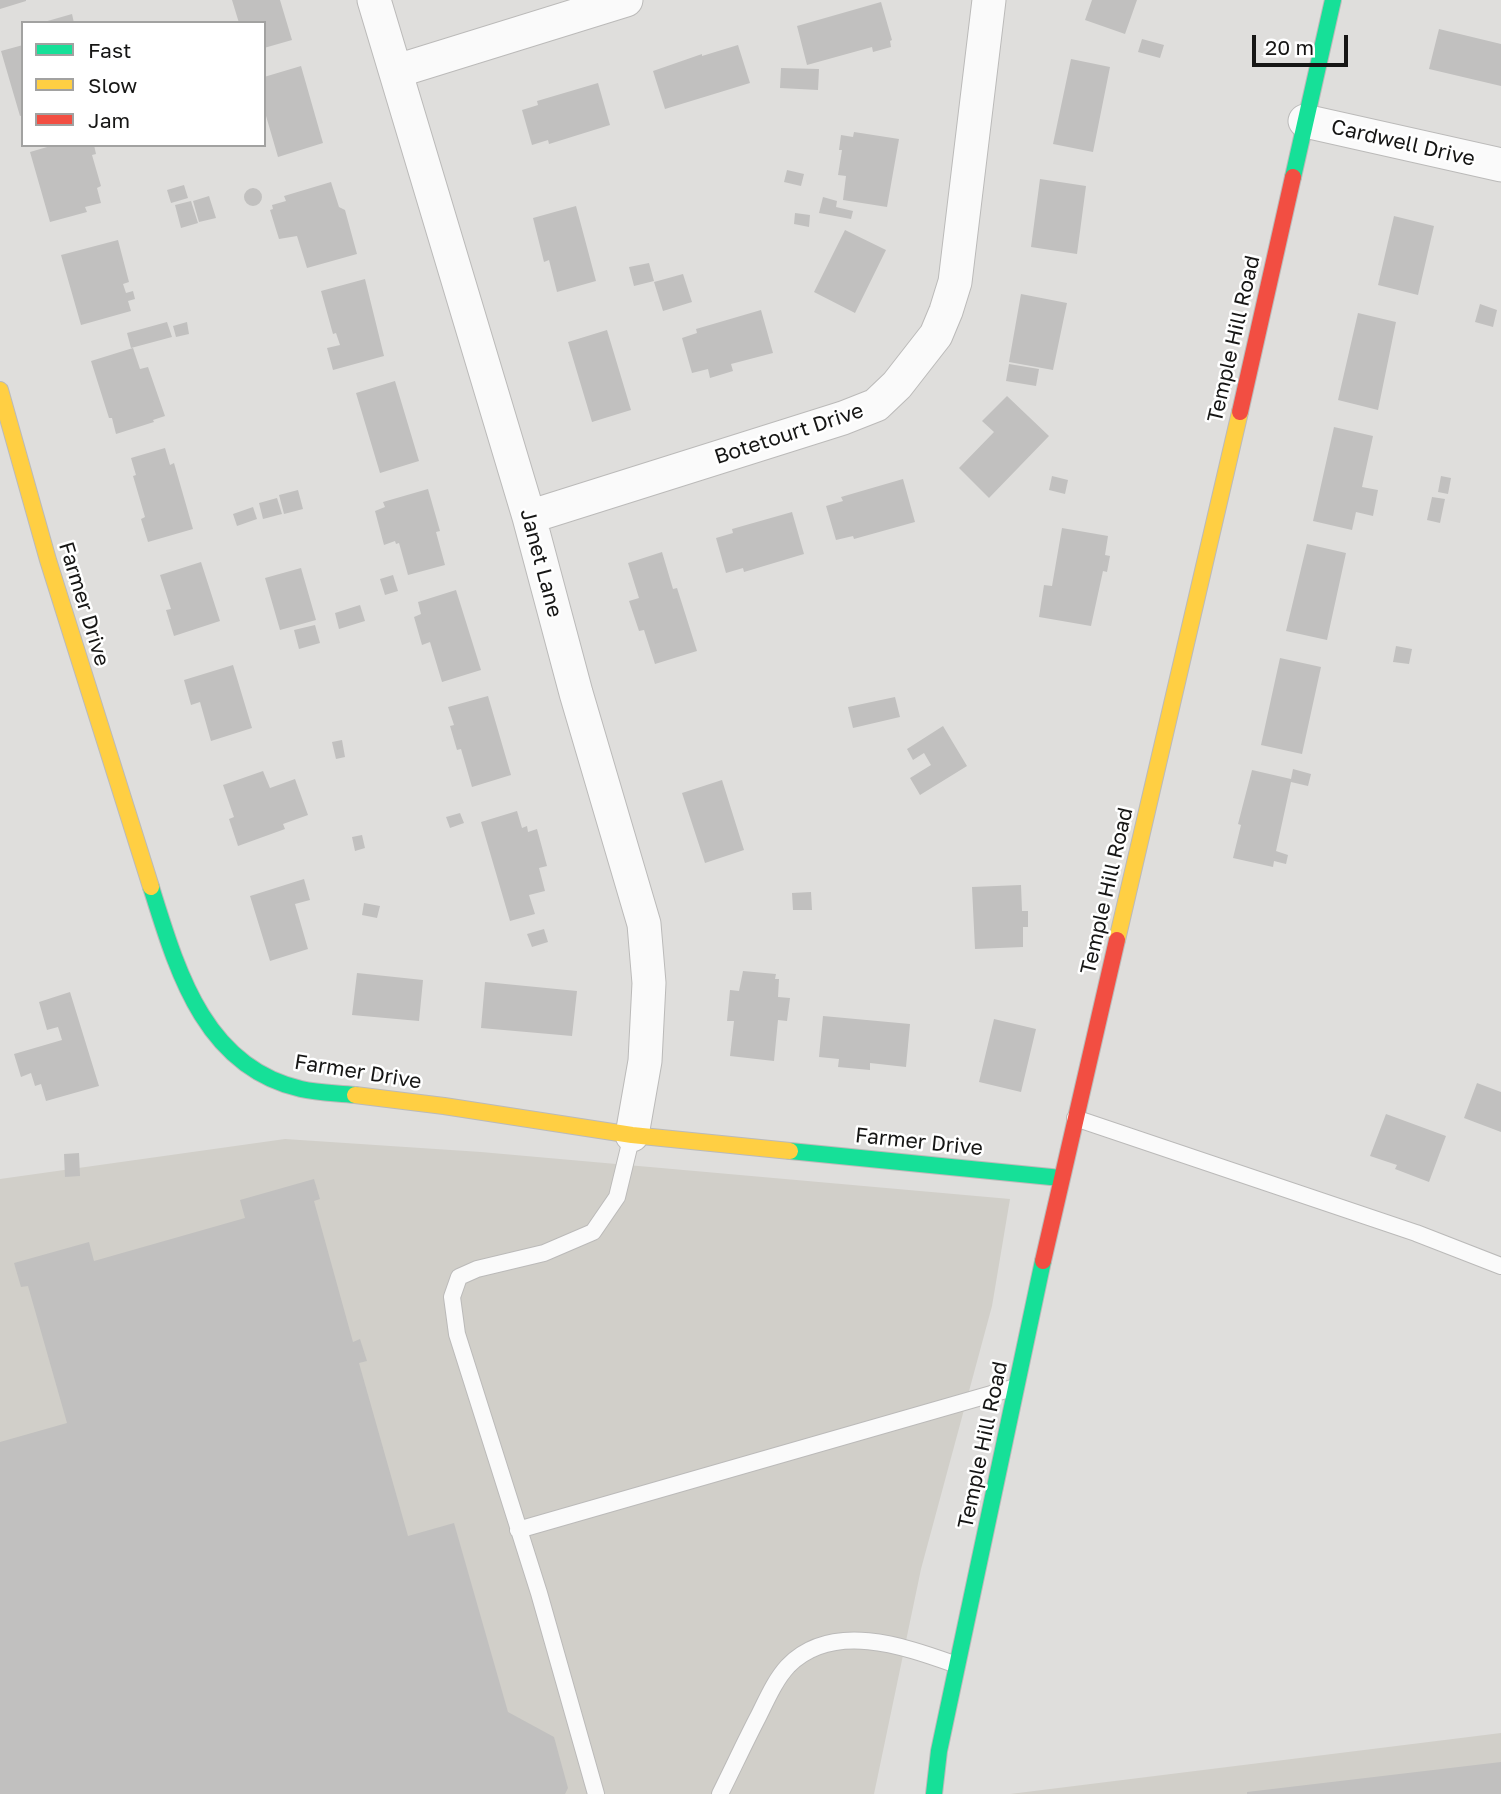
<!DOCTYPE html>
<html>
<head>
<meta charset="utf-8">
<style>
	body { margin:0 }
	#map { position:relative; width:1501px; height:1794px; overflow:hidden; background:#dfdedc; font-family:"Golos Text",sans-serif }
	canvas { display:block }
	.legend { position:absolute; left:21px; top:21px; width:245px; height:126px; box-sizing:border-box; background:#fff; border:2px solid #a2a2a1; margin:0; padding:9px 12px; list-style:none; font-size:21px; color:#161615 }
	.legend li { display:flex; align-items:center; gap:14px; height:35px }
	.legend b { width:35px; border:2px solid #a2a2a1 }
	.scale { position:absolute; left:1252px; top:35px; width:96px; height:32px; box-sizing:border-box; border:4px solid #161615; border-top:0; padding-left:9px; font-size:21px; line-height:24px; white-space:nowrap; color:#161615; -webkit-text-stroke:5px #fff; paint-order:stroke }
</style>
</head>
<body>
<div id="map">
<canvas width="1501" height="1794"></canvas>
<ul class="legend">
<li><b style="height:9px;background:#16e098"></b>Fast</li>
<li><b style="height:9px;background:#ffcf43"></b>Slow</li>
<li><b style="height:9px;background:#f24e42"></b>Jam</li>
</ul>
<div class="scale">20 m</div>
</div>
<script>
const g = document.querySelector('canvas').getContext('2d');
g.lineJoin = 'round';
function fill(path, color) {
  g.fillStyle = color;
  g.fill(path, 'evenodd');
}
function strokePath(path, color, width, dash) {
  g.strokeStyle = color;
  g.lineWidth = width;
  g.lineCap = dash ? 'butt' : 'round';
  g.setLineDash(dash || []);
  g.stroke(path);
}
function label(font, color, halo, rows, align = 'center') {
  g.font = font + ' "Golos Text",sans-serif';
  g.lineWidth = 5;
  g.setLineDash([]);
  g.textBaseline = 'middle';
  g.strokeStyle = halo;
  g.fillStyle = color;
  for (const [text, x, y, turn = 0] of rows) {
    g.save();
    g.translate(x, y);
    g.rotate((+turn || 0) * Math.PI / 180);
    g.textAlign = isNaN(turn) ? turn : align;
    if (halo) g.strokeText(text, 0, 0);
    g.fillText(text, 0, 0);
    g.restore();
  }
}
fill(new Path2D(`
	M 285,1139 L 481,1152 L 1010,1199 L 992,1306 L 921,1569 L 874,1794 L 0,1794 L 0,1179 Z
	M 1501,1733 L 1501,1794 L 1010,1794 Z`), '#d1cfc9');
fill(new Path2D(`
	M 0,0 L 26,0 L 26,1 L 0,9 Z
	M 232,0 L 280,0 L 292,40 L 264,48 L 264,23 L 239,23 Z
	M 1092,0 L 1137,0 L 1125,34 L 1085,20 Z
	M 881,2 L 892,40 L 890,41 L 891,47 L 873,52 L 872,47 L 807,65 L 797,26 Z
	M 72,14 L 74,23 L 44,23 L 44,22 Z
	M 1439,29 L 1501,44 L 1501,86 L 1429,69 Z
	M 1142,39 L 1164,45 L 1160,58 L 1138,52 Z
	M 23,45 L 23,115 L 20,116 L 1,51 Z
	M 738,45 L 750,83 L 665,109 L 653,71 L 702,54 L 702,56 Z
	M 1071,59 L 1110,67 L 1093,152 L 1053,144 Z
	M 301,66 L 323,143 L 278,157 L 264,109 L 264,77 Z
	M 781,68 L 819,69 L 818,90 L 780,88 Z
	M 598,83 L 610,125 L 549,144 L 548,140 L 532,145 L 522,110 L 538,105 L 537,101 Z
	M 854,132 L 899,139 L 887,207 L 843,200 L 846,176 L 838,175 L 842,150 L 839,150 L 841,135 L 853,137 Z
	M 54,145 L 94,145 L 96,154 L 92,155 L 101,186 L 97,188 L 101,203 L 85,207 L 87,212 L 50,222 L 30,152 Z
	M 787,170 L 804,174 L 801,186 L 784,182 Z
	M 1040,179 L 1086,186 L 1077,254 L 1031,247 Z
	M 331,182 L 339,207 L 345,210 L 357,254 L 307,268 L 297,236 L 279,239 L 270,210 L 273,209 L 272,205 L 286,201 L 284,196 Z
	M 184,185 L 188,198 L 171,203 L 167,190 Z
	M244 197a9 9 0 1 1 18 0a9 9 0 1 1-18 0Z
	M 209,196 L 216,218 L 199,222 L 193,201 Z
	M 823,197 L 837,201 L 836,207 L 853,211 L 851,219 L 819,213 Z
	M 191,201 L 198,223 L 181,228 L 175,205 Z
	M 576,206 L 596,281 L 557,292 L 549,260 L 544,262 L 533,218 Z
	M 795,213 L 810,215 L 809,227 L 794,224 Z
	M 1394,216 L 1434,226 L 1418,295 L 1378,285 Z
	M 845,230 L 886,250 L 855,313 L 814,292 Z
	M 118,240 L 129,282 L 123,284 L 126,293 L 133,291 L 135,299 L 128,301 L 131,311 L 81,325 L 61,255 Z
	M 649,263 L 654,281 L 634,286 L 629,267 Z
	M 683,274 L 692,302 L 663,311 L 654,282 Z
	M 365,279 L 384,356 L 333,370 L 327,348 L 340,345 L 336,333 L 333,334 L 321,291 Z
	M 1021,294 L 1067,303 L 1053,370 L 1009,362 Z
	M 1480,304 L 1497,310 L 1493,327 L 1475,322 Z
	M 761,310 L 773,353 L 731,364 L 733,371 L 710,378 L 708,369 L 692,373 L 682,338 L 697,333 L 696,329 Z
	M 1358,313 L 1396,322 L 1378,410 L 1338,400 Z
	M 167,322 L 172,337 L 131,348 L 127,333 Z
	M 187,322 L 189,334 L 176,337 L 173,326 Z
	M 607,330 L 631,410 L 592,422 L 568,342 Z
	M 133,348 L 140,369 L 148,367 L 165,416 L 153,420 L 154,422 L 116,434 L 112,418 L 109,418 L 91,361 Z
	M 1009,364 L 1039,369 L 1036,386 L 1006,381 Z
	M 395,381 L 419,461 L 380,473 L 356,393 Z
	M 1007,396 L 1049,436 L 989,498 L 959,468 L 994,432 L 982,421 Z
	M 1334,427 L 1373,436 L 1362,487 L 1378,490 L 1373,516 L 1356,512 L 1352,530 L 1313,521 Z
	M 165,448 L 170,465 L 174,463 L 193,529 L 148,542 L 141,519 L 145,517 L 133,476 L 136,475 L 131,458 Z
	M 1052,476 L 1068,480 L 1065,494 L 1049,490 Z
	M 1441,476 L 1451,478 L 1448,494 L 1438,492 Z
	M 903,479 L 915,522 L 854,539 L 853,536 L 836,540 L 826,506 L 843,501 L 841,497 Z
	M 428,489 L 440,531 L 436,532 L 445,565 L 408,575 L 399,543 L 396,544 L 395,541 L 384,545 L 375,511 L 385,507 L 383,502 Z
	M 298,490 L 303,509 L 284,514 L 279,495 Z
	M 1432,497 L 1445,499 L 1440,523 L 1427,520 Z
	M 277,498 L 282,514 L 263,519 L 259,503 Z
	M 253,507 L 257,519 L 237,526 L 233,514 Z
	M 792,512 L 804,554 L 744,572 L 743,568 L 726,573 L 716,538 L 733,533 L 732,529 Z
	M 1062,528 L 1108,536 L 1105,555 L 1110,556 L 1107,572 L 1103,571 L 1091,626 L 1039,617 L 1044,585 L 1052,586 Z
	M 1307,544 L 1346,553 L 1327,640 L 1286,631 Z
	M 662,552 L 673,589 L 677,588 L 697,651 L 655,664 L 644,630 L 639,631 L 629,601 L 639,598 L 628,563 Z
	M 201,562 L 220,621 L 174,636 L 166,610 L 171,609 L 160,575 Z
	M 301,568 L 316,620 L 280,630 L 265,578 Z
	M 393,575 L 398,591 L 385,595 L 380,579 Z
	M 456,590 L 481,670 L 442,682 L 430,642 L 422,645 L 414,617 L 421,614 L 418,602 Z
	M 360,605 L 365,621 L 339,629 L 335,613 Z
	M 315,625 L 320,643 L 299,649 L 294,630 Z
	M 1396,646 L 1412,649 L 1409,664 L 1393,662 Z
	M 1280,658 L 1321,667 L 1302,754 L 1261,745 Z
	M 233,665 L 252,728 L 211,741 L 200,702 L 191,705 L 184,680 Z
	M 488,696 L 511,775 L 472,787 L 461,749 L 457,750 L 450,726 L 454,725 L 448,707 Z
	M 895,697 L 900,717 L 853,728 L 848,707 Z
	M 943,726 L 967,766 L 920,795 L 910,778 L 931,765 L 924,753 L 913,760 L 907,749 Z
	M 342,740 L 345,757 L 336,759 L 332,742 Z
	M 1293,769 L 1311,774 L 1308,786 L 1291,782 L 1276,851 L 1288,855 L 1286,864 L 1274,861 L 1273,867 L 1233,858 L 1241,825 L 1238,824 L 1252,770 L 1291,779 Z
	M 263,771 L 270,788 L 295,779 L 308,815 L 283,824 L 285,829 L 238,846 L 229,819 L 234,817 L 223,785 Z
	M 722,780 L 744,850 L 705,863 L 682,793 Z
	M 517,811 L 522,828 L 527,826 L 528,832 L 537,829 L 547,866 L 539,868 L 545,891 L 529,895 L 535,914 L 510,921 L 481,822 Z
	M 460,813 L 464,823 L 450,828 L 446,817 Z
	M 362,835 L 365,848 L 355,851 L 352,837 Z
	M 304,879 L 310,900 L 295,904 L 308,949 L 270,961 L 250,896 Z
	M 1021,885 L 1022,911 L 1028,911 L 1028,927 L 1023,927 L 1023,947 L 975,949 L 972,887 Z
	M 811,892 L 812,910 L 793,910 L 792,893 Z
	M 364,903 L 380,906 L 377,918 L 362,915 Z
	M 544,929 L 548,942 L 532,947 L 527,934 Z
	M 743,971 L 776,974 L 775,979 L 779,979 L 778,997 L 790,998 L 787,1021 L 778,1020 L 774,1061 L 730,1056 L 734,1021 L 727,1021 L 730,990 L 739,991 Z
	M 357,973 L 423,980 L 419,1021 L 352,1015 Z
	M 485,982 L 577,991 L 572,1036 L 481,1028 Z
	M 70,992 L 99,1086 L 46,1101 L 41,1084 L 35,1086 L 31,1073 L 21,1077 L 14,1054 L 62,1040 L 58,1027 L 47,1030 L 39,1002 Z
	M 823,1016 L 910,1024 L 906,1067 L 870,1063 L 870,1070 L 838,1067 L 839,1059 L 819,1057 Z
	M 994,1019 L 1036,1029 L 1021,1092 L 979,1082 Z
	M 1477,1083 L 1501,1092 L 1501,1132 L 1464,1118 Z
	M 1386,1114 L 1446,1136 L 1429,1182 L 1395,1169 L 1397,1165 L 1370,1156 Z
	M 79,1153 L 80,1176 L 65,1177 L 64,1154 Z
	M 314,1179 L 320,1199 L 314,1201 L 353,1342 L 360,1339 L 367,1361 L 359,1363 L 408,1536 L 454,1523 L 508,1712 L 554,1737 L 568,1788 L 565,1794 L 0,1794 L 0,1442 L 67,1423 L 28,1286 L 21,1287 L 14,1263 L 89,1242 L 94,1261 L 245,1218 L 240,1200 Z
	M 1501,1762 L 1501,1794 L 1247,1794 L 1247,1792 Z`), '#c1c0bf');
const lane = new Path2D(`
	M 1075,1118 L 1416,1233 L 1501,1266
	M 518,1530 L 1016,1387
	M 596,1794 L 539,1593 L 457,1334 L 452,1297 L 459,1277 L 477,1269 L 544,1253 L 593,1232 L 617,1197 L 632,1135
	M 720,1794 C 733,1768 745,1742 758,1717 C 767,1699 775,1680 788,1666 C 833,1620 906,1647 957,1665`);
const street = new Path2D(`
	M 374,0 L 529,517 L 576,693 L 644,924 L 649,983 L 645,1061 L 632,1135
	M 397,71 L 626,0
	M 1305,121 L 1501,165
	M 529,517 L 843,418 L 876,405 L 897,385 L 936,335 L 946,311 L 955,282 L 989,0`);
const fast = new Path2D(`
	M 1293,177 L 1333,0
	M 151,887 C 177,970 204,1067 301,1089 C 318,1093 337,1093 355,1095
	M 790,1151 L 1061,1178
	M 934,1794 L 939,1751 L 1043,1261`);
const slow = new Path2D(`
	M 0,390 L 48,560 L 151,887
	M 1117,940 L 1240,412
	M 355,1095 L 444,1106 L 632,1135 L 790,1151`);
const jam = new Path2D(`
	M 1240,412 L 1293,177
	M 1043,1261 L 1117,940`);
strokePath(lane, '#bbbab9', 18);
strokePath(street, '#bbbab9', 35);
strokePath(fast, '#bbbab9', 18);
strokePath(slow, '#bbbab9', 18);
strokePath(jam, '#bbbab9', 18);
strokePath(lane, '#fafafa', 16);
strokePath(street, '#fafafa', 33);
strokePath(fast, '#16e098', 16);
strokePath(slow, '#ffcf43', 16);
strokePath(jam, '#f24e42', 16);
label('21px', '#161615', '#fff', [
	["Cardwell Drive",1403,143,13],
	["Temple Hill Road",1234,339,-77],
	["Botetourt Drive",789,434,-18],
	["Janet Lane",541,563,75],
	["Farmer Drive",84,604,73],
	["Temple Hill Road",1107,891,-77],
	["Farmer Drive",358,1072,9],
	["Farmer Drive",919,1142,6],
	["Temple Hill Road",983,1445,-78]
]);
</script>
</body>
</html>
